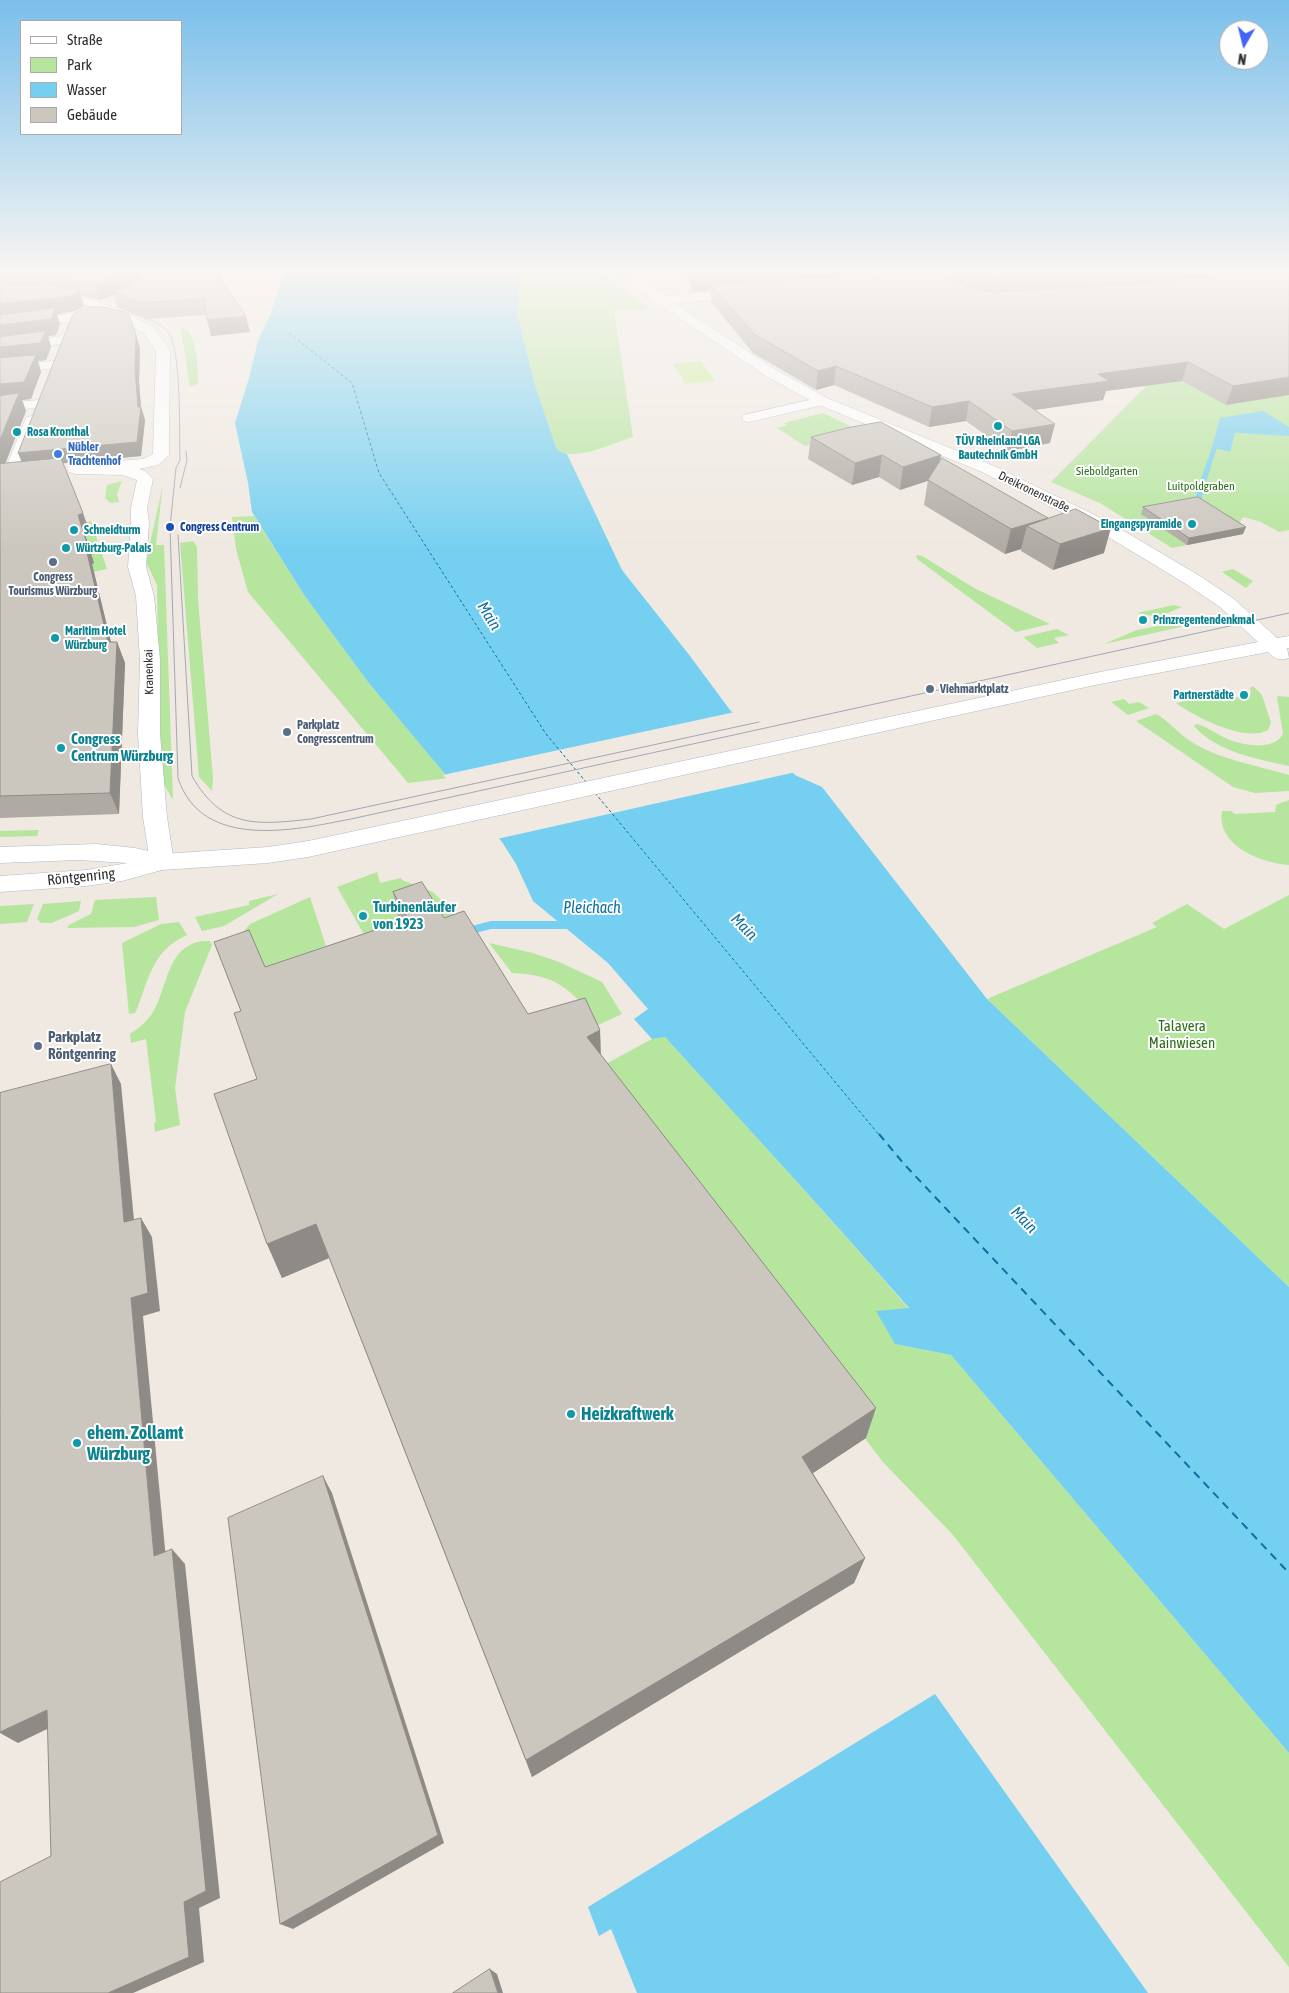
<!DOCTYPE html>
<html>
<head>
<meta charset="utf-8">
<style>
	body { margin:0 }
	#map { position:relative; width:1289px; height:1993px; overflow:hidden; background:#efe9e1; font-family:"Asap Condensed",sans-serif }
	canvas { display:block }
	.legend { position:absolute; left:20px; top:20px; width:162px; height:115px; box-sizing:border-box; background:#fff; border:1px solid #ababab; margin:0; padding:6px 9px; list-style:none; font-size:15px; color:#2e2e2e }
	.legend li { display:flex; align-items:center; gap:10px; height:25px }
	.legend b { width:25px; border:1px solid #ababab }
	.north { position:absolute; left:1219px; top:20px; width:50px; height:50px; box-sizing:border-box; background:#fff; border:1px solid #ababab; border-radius:50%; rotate:188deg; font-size:14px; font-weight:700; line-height:20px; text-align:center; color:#2e2e2e }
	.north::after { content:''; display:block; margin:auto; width:18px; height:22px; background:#4264fb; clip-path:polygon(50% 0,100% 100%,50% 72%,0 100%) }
</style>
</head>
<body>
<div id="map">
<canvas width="1289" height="1993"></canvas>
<ul class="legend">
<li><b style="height:6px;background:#fff"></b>Straße</li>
<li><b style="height:14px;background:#b6e59e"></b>Park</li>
<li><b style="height:14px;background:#75cff0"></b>Wasser</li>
<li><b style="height:14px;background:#cbc7bf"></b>Gebäude</li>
</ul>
<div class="north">N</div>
</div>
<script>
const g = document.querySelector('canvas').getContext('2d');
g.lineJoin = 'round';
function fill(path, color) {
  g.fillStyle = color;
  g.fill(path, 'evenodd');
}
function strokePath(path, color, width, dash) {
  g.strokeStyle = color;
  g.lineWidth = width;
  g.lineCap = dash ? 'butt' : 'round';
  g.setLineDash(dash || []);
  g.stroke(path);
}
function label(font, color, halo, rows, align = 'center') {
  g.font = font + ' "Asap Condensed",sans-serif';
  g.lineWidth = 4;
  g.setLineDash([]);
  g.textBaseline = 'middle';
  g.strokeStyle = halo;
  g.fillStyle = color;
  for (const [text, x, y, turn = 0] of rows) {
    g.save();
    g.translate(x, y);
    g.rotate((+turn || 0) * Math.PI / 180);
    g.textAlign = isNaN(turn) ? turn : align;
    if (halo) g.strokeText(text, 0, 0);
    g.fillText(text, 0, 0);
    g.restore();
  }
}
fill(new Path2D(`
	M 520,273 L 599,273 L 651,309 L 614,310 L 633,437 C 613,443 576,462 557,450 L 534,382 L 517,312 Z
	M 183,328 L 189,331 C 197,345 198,368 198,384 L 190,387 L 181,330 L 179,329 Z
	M 1162,370 L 1289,385 L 1289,530 L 1279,532 L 1261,522 L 1243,517 L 1238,525 L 1243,534 L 1172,548 L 1100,503 L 1051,482 Z
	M 823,413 L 861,431 L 805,446 L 777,428 L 787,425 L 784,423 Z
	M 122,481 L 117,494 L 119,502 L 110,503 L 105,498 L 107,485 Z
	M 163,484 L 156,545 L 164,545 L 173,800 L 162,781 L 160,774 L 157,585 L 146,562 Z
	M 254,516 L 304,595 L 368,682 L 449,778 L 408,783 L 248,592 L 236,549 L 232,517 Z
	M 91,521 L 107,569 L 49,581 L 47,564 L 94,563 L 85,534 L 86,522 Z
	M 193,541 L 197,547 L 198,599 L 213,778 L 212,791 L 199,777 L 180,543 Z
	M 916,555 L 922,556 L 976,589 L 1050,624 L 1016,632 L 917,559 Z
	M 1233,569 L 1253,581 L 1246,588 L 1222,572 Z
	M 1174,605 L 1182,607 L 1158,617 L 1137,613 Z
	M 1202,617 L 1206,618 L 1208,621 L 1104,644 L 1137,630 Z
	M 1057,629 L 1069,635 L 1054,638 L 1059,643 L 1037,648 L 1023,637 Z
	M 1253,686 L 1262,695 L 1271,723 L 1268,730 C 1246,743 1195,717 1176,703 L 1216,694 C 1225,702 1240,697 1251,693 L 1250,688 Z
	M 1279,696 L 1289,697 L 1289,766 C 1257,759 1217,752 1194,726 L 1197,724 C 1208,727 1216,734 1225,738 C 1241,745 1273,752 1283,734 L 1277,697 Z
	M 1124,699 L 1129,704 L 1139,702 L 1149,708 L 1128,715 L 1111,702 Z
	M 1156,714 C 1169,721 1178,733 1190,741 C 1220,760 1256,765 1289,775 L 1289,791 L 1255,793 L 1233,787 L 1136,721 Z
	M 1289,800 L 1289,865 C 1262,863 1216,846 1222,811 L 1231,811 L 1235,814 L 1275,812 L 1276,805 Z
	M 39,830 L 37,836 L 0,837 L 0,831 Z
	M 377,872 L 380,883 L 401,878 L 402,880 L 433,892 L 463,922 L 367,940 L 337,887 Z
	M 278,894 L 224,926 L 202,931 L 195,917 L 249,905 L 249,901 Z
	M 1289,895 L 1289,1287 L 987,999 L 1157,927 L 1152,923 L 1187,904 L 1224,929 Z
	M 156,897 L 159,920 L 134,927 L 67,928 L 69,925 L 91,914 L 95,900 Z
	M 310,897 L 326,946 L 228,979 L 225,961 L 237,939 L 250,924 Z
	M 81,901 L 79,911 L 52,923 L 41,923 L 37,919 L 43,904 Z
	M 34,904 L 27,922 L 0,924 L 0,906 Z
	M 179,922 L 187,935 C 153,950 149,978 137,1009 L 135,1013 L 129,1014 L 122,943 L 161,924 Z
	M 202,941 L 210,941 L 212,945 L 185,1012 L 175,1088 L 180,1125 L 155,1132 L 154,1123 L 156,1122 L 146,1039 L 131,1043 L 130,1034 C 139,1028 147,1022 153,1012 C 168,987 166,947 202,941 Z
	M 489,943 L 533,953 L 559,962 L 602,982 L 622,1014 L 598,1025 C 572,990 559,975 512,973 Z
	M 665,1037 C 747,1127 830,1217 909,1309 L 895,1344 L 951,1355 L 1289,1753 L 1289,1967 L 953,1535 L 882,1461 L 589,1073 L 652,1039 Z`), '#b6e59e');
fill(new Path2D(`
	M 701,361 L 715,381 L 686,384 L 673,364 Z`), '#c9ec9a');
fill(new Path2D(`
	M 284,273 L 520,273 L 517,312 L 534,382 L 557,450 L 567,454 L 622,570 L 690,656 L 730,710 L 795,775 L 822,787 L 987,999 L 1289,1287 L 1289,1753 L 951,1355 L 895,1344 L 876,1311 L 909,1308 C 829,1216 747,1127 665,1037 L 652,1039 L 634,1019 L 648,1009 L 608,963 L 533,901 L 516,864 L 502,842 L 368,682 L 304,595 L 252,512 L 248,483 L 235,423 L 249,378 L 258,341 L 270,315 Z
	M 1263,411 L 1289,427 L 1289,436 L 1235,433 L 1230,452 L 1212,447 L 1220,418 Z
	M 935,1694 L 1148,1993 L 637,1993 L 611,1929 L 599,1936 L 588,1907 Z`), '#75cff0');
fill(new Path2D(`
	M 735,712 L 796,772 L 497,839 L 443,775 Z`), '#efe9e1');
fill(new Path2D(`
	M 1212,447 L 1217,448 L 1203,491 L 1200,511 L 1197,513 L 1194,511 L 1197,491 Z
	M 491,921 L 575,921 L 580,925 L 575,929 L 491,929 L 460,937 L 455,933 L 456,930 Z`), '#75cff0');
strokePath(new Path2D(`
	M 289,333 L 352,383 L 379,473 L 546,734 L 586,782
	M 595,793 L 880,1136`), '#0d6fa3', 1, [3, 2.5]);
strokePath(new Path2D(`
	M 879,1134 L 904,1164 L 1289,1573`), '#0d6fa3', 2, [8, 6]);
const minor = new Path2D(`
	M 748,290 L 754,294 L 752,297 L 664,304 L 658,300 L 664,296 Z
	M 44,291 C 77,292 105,304 135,316 L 136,319 L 135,322 C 122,325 94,308 81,303 C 55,295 26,298 0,300 L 0,292 Z
	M 77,313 L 83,317 L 81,320 L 0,330 L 0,322 Z
	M 62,336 L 69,340 L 67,343 L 0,352 L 0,344 Z
	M 53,361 L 58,362 L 60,365 L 58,368 L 0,374 L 0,366 Z
	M 822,397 L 827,398 L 829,401 L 827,404 L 749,422 L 744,421 L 742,418 L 744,415 Z
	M 38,400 L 43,401 L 45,404 L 43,407 L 0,412 L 0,404 Z`);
const tertiary = new Path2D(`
	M 96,310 L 122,313 L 153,326 L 170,351 L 169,455 L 158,465 L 139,469 L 145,471 L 153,479 L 147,508 L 149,523 L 146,567 L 154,596 L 160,660 L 160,734 L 167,817 L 174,862 L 171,868 L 162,870 L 153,868 L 150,862 L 143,817 L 138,734 L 140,660 L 136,596 L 128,567 L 131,523 L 131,508 L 137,480 L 123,475 L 75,474 L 69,472 L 67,469 L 69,466 L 75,464 L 111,465 L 118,461 L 143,459 L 153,454 L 156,351 L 143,332 L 116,320 L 92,317 L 90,314 Z
	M 32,416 L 37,417 L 39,420 L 19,475 L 17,478 L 5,478 L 3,475 L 25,420 L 27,417 Z`);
const secondary = new Path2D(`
	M 621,273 L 634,273 L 646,284 L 776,370 L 827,398 L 994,466 L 1107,521 L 1200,576 L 1234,599 L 1277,638 L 1289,636 L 1289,648 L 1287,648 L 1289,658 C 1279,661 1275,659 1268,652 L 1100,684 L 308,857 L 268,863 L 162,870 L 122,881 L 86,886 L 0,892 L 0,876 L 86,870 L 128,863 L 78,860 L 0,863 L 0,847 L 97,844 L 135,848 L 162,854 L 268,847 L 308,841 L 1100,672 L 1258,642 L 1220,607 L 1186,584 L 1095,529 L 982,472 L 817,404 L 766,376 L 638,290 Z`);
strokePath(minor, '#b4b7c1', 1);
strokePath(tertiary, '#b4b7c1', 1);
strokePath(secondary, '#b4b7c1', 1);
fill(minor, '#fff');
fill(tertiary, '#fff');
fill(secondary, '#fff');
strokePath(new Path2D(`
	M 70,305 C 95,307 152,311 168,332 C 182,351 179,433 180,460 L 176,468 L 170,527 L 178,778 C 202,851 295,830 351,819 L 1289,613
	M 180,488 L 187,460 L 186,451
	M 178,535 L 192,776 C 222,829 257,825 311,819 L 759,722`), '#a3a6b8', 1);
fill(new Path2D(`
	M 0,273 L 141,277 L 221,280 L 250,332 L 211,336 L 207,315 L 145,319 L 117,307 L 114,295 L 100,300 L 81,296 L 84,306 L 75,311 L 57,314 L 60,324 L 56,335 L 48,336 L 51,347 L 46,360 L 38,361 L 41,372 L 31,399 L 22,400 L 26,411 L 5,464 L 22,462 L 18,453 L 140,348 L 139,382 L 141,407 L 145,420 L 141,456 L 63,463 L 90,533 L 85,534 L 94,563 L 92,564 L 111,642 L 117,642 L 125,663 L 119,814 L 0,818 Z
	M 686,273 L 1208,273 L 1207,276 L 1217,275 L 1214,273 L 1289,273 L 1226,405 L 1182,381 L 1106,391 L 1103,400 L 1034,410 L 1050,443 L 1008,451 L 966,421 L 929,427 L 834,385 L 816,390 L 753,353 L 711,302 L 711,291 L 692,292 Z
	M 811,437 L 941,455 L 940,461 L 1048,519 L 1104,553 L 1053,570 L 1021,551 L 1021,549 L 1005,554 L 924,505 L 928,480 L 900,490 L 879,477 L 852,485 L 808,459 Z
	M 1143,507 L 1243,534 L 1187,545 L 1141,514 Z
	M 393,892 L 444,918 L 528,1014 L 600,1030 L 601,1055 L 866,1438 L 813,1473 L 865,1558 L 854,1583 L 532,1777 L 329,1258 L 282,1278 L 267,1244 L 257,1079 L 241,1011 L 214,942 L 265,967 L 399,922 Z`), '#afaba4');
fill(new Path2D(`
	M 125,273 L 142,273 L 139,281 L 113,291 L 114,295 L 100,300 L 95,285 Z
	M 216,273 L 222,273 L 219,288 Z
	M 722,273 L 923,273 L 711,285 L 711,291 L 692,292 L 692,275 Z
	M 1136,273 L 1208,273 L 1205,282 L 1132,289 Z
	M 79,291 L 84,306 L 75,311 L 57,314 L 60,324 L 56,335 L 48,336 L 51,347 L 46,360 L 38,361 L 41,372 L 31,399 L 22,400 L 26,411 L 3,469 L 0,470 L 0,304 Z
	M 246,316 L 250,332 L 211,336 L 207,320 Z
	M 136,335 L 140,348 L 139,382 L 141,407 L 145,420 L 141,456 L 24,467 L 18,453 L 138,407 L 135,369 Z
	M 1188,362 L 1182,381 L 1106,391 L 1103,400 L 1007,414 L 1012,394 L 1098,374 Z
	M 836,366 L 834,385 L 816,390 L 818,371 Z
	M 1289,377 L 1289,395 L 1226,405 L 1233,386 Z
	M 969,401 L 966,421 L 929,427 L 932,407 Z
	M 1055,424 L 1050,443 L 1008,451 L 1012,431 Z
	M 882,455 L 879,477 L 852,485 L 855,463 Z
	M 941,455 L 937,478 L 900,490 L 903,467 Z
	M 83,513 L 90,533 L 85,534 L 94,563 L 92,564 L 116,663 L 108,642 L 78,515 Z
	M 1048,518 L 1044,535 L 1027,526 L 1021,549 L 1005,554 L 1011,529 Z
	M 1246,527 L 1243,534 L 1187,545 L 1189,538 Z
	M 1111,528 L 1104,553 L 1053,570 L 1060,544 Z
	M 117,642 L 125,663 L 119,814 L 110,793 Z
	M 600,1030 L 601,1067 L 587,1037 Z
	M 111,1064 L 121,1084 L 136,1241 L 124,1222 Z
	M 141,1218 L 152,1237 L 160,1311 L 143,1316 L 167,1570 L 154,1556 L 131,1298 Z
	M 316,1224 L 329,1258 L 282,1278 L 267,1244 Z
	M 876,1408 L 866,1438 L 795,1485 L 802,1457 Z
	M 323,1476 L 332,1493 L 444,1843 L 293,1929 L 280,1924 Z
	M 172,1549 L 185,1564 L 220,1898 L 199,1908 L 204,1962 L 133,1993 L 108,1993 L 184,1902 Z
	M 865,1558 L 854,1583 L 532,1777 L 526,1760 Z
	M 47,1710 L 64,1721 L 18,1743 L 0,1733 L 0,1732 Z
	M 490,1969 L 497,1974 L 503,1993 L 498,1993 Z`), '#8e8b86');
const building = new Path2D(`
	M 0,273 L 125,273 L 95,285 L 51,275 L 0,275 Z
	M 145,273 L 216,273 L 246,316 L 207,320 L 204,299 L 140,303 L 113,291 L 131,284 Z
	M 691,273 L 722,273 L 692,275 Z
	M 884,273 L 945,273 L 966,287 L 992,292 L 1137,284 L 1229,274 L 1230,273 L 1289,273 L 1289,377 L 1233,386 L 1188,362 L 1098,374 L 1109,381 L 1012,394 L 1055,424 L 1012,431 L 969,401 L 932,407 L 836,366 L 818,371 L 754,334 L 711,285 Z
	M 968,273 L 1121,273 L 992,280 L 976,278 Z
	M 46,284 L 79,291 L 70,296 L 0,304 L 0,286 Z
	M 93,307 L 103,307 L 120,311 L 129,315 L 136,335 L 135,369 L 138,407 L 141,407 L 137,442 L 18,453 L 72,316 L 78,311 Z
	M 55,308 L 51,319 L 0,325 L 0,315 Z
	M 46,331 L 40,343 L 0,347 L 0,337 Z
	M 36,355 L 24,382 L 0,384 L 0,358 Z
	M 19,393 L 0,440 L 0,396 Z
	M 881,422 L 941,455 L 903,467 L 882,455 L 855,463 L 811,437 L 847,428 Z
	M 61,458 L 83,513 L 78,515 L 87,544 L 85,544 L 108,642 L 117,642 L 110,793 L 0,796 L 0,464 Z
	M 942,458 L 1048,518 L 1011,529 L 928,480 Z
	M 1198,497 L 1246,527 L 1189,538 L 1143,507 Z
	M 1076,509 L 1111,528 L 1060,544 L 1027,526 Z
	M 422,882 L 444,918 L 464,911 L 528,1014 L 585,998 L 600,1030 L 587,1037 L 876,1408 L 802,1457 L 865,1558 L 526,1760 L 316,1224 L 267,1244 L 214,1094 L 257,1079 L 234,1013 L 241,1011 L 214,942 L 249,930 L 265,967 L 408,919 L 393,892 Z
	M 111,1064 L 124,1222 L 141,1218 L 148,1293 L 131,1298 L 154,1556 L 172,1549 L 206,1891 L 184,1902 L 189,1957 L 108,1993 L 0,1993 L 0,1882 L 51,1856 L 47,1710 L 0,1732 L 0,1093 Z
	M 323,1476 L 438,1835 L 280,1924 L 228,1518 Z
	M 490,1969 L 498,1993 L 453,1993 Z`);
fill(building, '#cbc7bf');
strokePath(building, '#8e8b86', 1);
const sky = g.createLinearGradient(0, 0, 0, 552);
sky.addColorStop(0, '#7abfeb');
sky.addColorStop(0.49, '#f8f5f2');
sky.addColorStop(1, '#f8f5f200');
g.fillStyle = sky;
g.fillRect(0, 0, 1289, 552);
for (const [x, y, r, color] of [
	[998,426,5,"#0f9aa8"],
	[17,432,5,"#0f9aa8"],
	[58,454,5,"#3f7fe0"],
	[1192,524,5,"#0f9aa8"],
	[170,527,5,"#1a4fb4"],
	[74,530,5,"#0f9aa8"],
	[66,548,5,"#0f9aa8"],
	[53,562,5,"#5c6f8a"],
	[1143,620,5,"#0f9aa8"],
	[55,638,5,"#0f9aa8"],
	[930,689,5,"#5c6f8a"],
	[1244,695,5,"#0f9aa8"],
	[287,732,5,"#5c6f8a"],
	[61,748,5,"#0f9aa8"],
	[363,916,5,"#0f9aa8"],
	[38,1046,5,"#5c6f8a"],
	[571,1414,5,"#0f9aa8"],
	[77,1443,5,"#0f9aa8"]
]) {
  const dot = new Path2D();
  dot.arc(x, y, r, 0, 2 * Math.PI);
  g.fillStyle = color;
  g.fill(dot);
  strokePath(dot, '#fff', 2);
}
label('bold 12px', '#0d838f', '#fff', [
	["Rosa Kronthal",27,432],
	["TÜV Rheinland LGA",998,441,"center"],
	["Bautechnik GmbH",998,455,"center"],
	["Eingangspyramide",1182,524,"right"],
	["Schneidturm",84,530],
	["Würtzburg-Palais",76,548],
	["Prinzregentendenkmal",1153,620],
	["Maritim Hotel",65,631],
	["Würzburg",65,645],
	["Partnerstädte",1234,695,"right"]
], 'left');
label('bold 12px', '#366cbe', '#fff', [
	["Nübler",68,447],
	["Trachtenhof",68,461]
], 'left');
label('12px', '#2c6e1b', '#fff', [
	["Sieboldgarten",1107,471],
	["Luitpoldgraben",1201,486]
]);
label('12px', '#2e2e2e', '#fff', [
	["Dreikronenstraße",1034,492,26],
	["Kranenkai",149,672,-91]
]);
label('bold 12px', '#164399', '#fff', [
	["Congress Centrum",180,527]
], 'left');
label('bold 12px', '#4e5e75', '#fff', [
	["Congress",53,577,"center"],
	["Tourismus Würzburg",53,591,"center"],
	["Viehmarktplatz",940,689],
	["Parkplatz",297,725],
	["Congresscentrum",297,739]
], 'left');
label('bold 15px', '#0d838f', '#fff', [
	["Congress",71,739],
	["Centrum Würzburg",71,756],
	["Turbinenläufer",373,907],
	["von 1923",373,924]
], 'left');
label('15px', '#2e2e2e', '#fff', [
	["Röntgenring",81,877,-6]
]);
label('15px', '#2c6e1b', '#fff', [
	["Talavera",1182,1026],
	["Mainwiesen",1182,1043]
]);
label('bold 15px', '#4e5e75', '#fff', [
	["Parkplatz",48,1037],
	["Röntgenring",48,1054]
], 'left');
label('italic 16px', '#0d6fa3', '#fff', [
	["Main",489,616,58],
	["Pleichach",592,908],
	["Main",744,927,46],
	["Main",1024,1220,46]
]);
label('bold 18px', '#0d838f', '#fff', [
	["Heizkraftwerk",581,1414],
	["ehem. Zollamt",87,1433],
	["Würzburg",87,1454]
], 'left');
</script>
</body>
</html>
